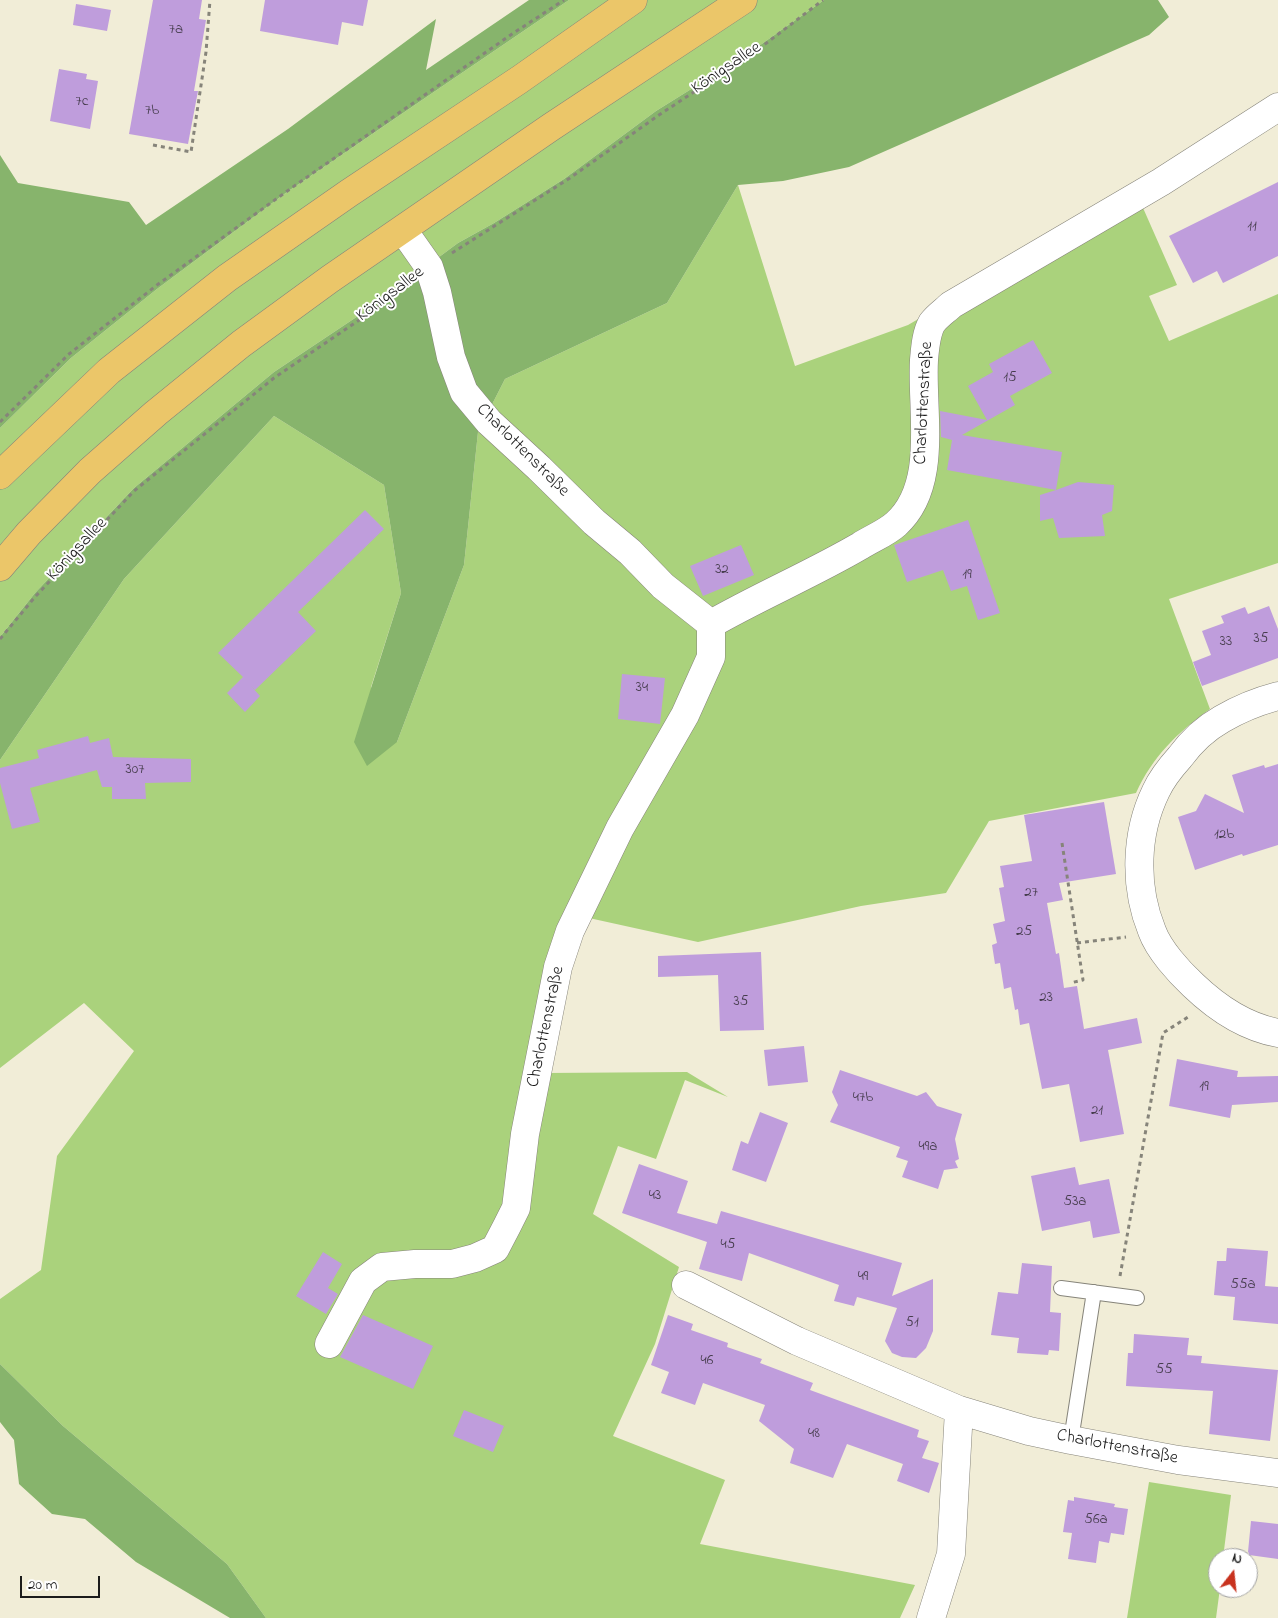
<!DOCTYPE html>
<html>
<head>
<meta charset="utf-8">
<style>
	body { margin:0 }
	#map { position:relative; width:1278px; height:1618px; overflow:hidden; background:#f1edd7; font-family:"Indie Flower",sans-serif }
	canvas { display:block }
	.north { position:absolute; left:1208px; top:1548px; width:50px; height:50px; box-sizing:border-box; background:#fff; border:1px solid #a4a4a4; border-radius:50%; rotate:16deg; font-size:14px; font-weight:700; line-height:20px; text-align:center; color:#1c1c1c }
	.north::after { content:''; display:block; margin:auto; width:18px; height:22px; background:#c8321e; clip-path:polygon(50% 0,100% 100%,50% 72%,0 100%) }
	.scale { position:absolute; left:20px; top:1576px; width:80px; height:22px; box-sizing:border-box; border:2px solid #1c1c1c; border-top:0; padding-left:6px; font-size:15px; line-height:18px; white-space:nowrap; color:#1c1c1c; -webkit-text-stroke:4px #fff; paint-order:stroke }
</style>
</head>
<body>
<div id="map">
<canvas width="1278" height="1618"></canvas>
<div class="north">N</div>
<div class="scale">20 m</div>
</div>
<script>
const g = document.querySelector('canvas').getContext('2d');
g.lineJoin = 'round';
function fill(path, color) {
  g.fillStyle = color;
  g.fill(path, 'evenodd');
}
function strokePath(path, color, width, dash) {
  g.strokeStyle = color;
  g.lineWidth = width;
  g.lineCap = dash ? 'butt' : 'round';
  g.setLineDash(dash || []);
  g.stroke(path);
}
function label(font, color, halo, rows, align = 'center') {
  g.font = font + ' "Indie Flower",sans-serif';
  g.lineWidth = 4;
  g.setLineDash([]);
  g.textBaseline = 'middle';
  g.strokeStyle = halo;
  g.fillStyle = color;
  for (const [text, x, y, turn = 0] of rows) {
    g.save();
    g.translate(x, y);
    g.rotate((+turn || 0) * Math.PI / 180);
    g.textAlign = isNaN(turn) ? turn : align;
    if (halo) g.strokeText(text, 0, 0);
    g.fillText(text, 0, 0);
    g.restore();
  }
}
fill(new Path2D(`
	M 569,0 L 824,0 L 749,53 L 656,111 L 564,179 L 494,223 L 458,243 L 373,306 L 274,372 L 134,488 L 35,593 L 0,637 L 0,428 L 71,358 L 157,289 L 287,192 Z
	M 738,185 L 795,366 L 908,325 L 1136,192 L 1177,285 L 1149,296 L 1169,341 L 1278,294 L 1278,563 L 1169,599 L 1210,709 C 1177,733 1153,756 1136,793 L 989,821 L 946,893 L 861,906 L 698,942 L 589,918 L 569,970 L 545,1073 L 687,1072 L 728,1097 L 685,1080 L 656,1159 L 618,1146 L 593,1214 L 679,1267 L 655,1344 L 613,1436 L 725,1480 L 700,1544 L 915,1585 L 900,1618 L 266,1618 L 227,1564 L 63,1426 L 0,1364 L 0,1299 L 41,1270 L 57,1156 L 134,1051 L 84,1003 L 0,1068 L 0,760 L 124,579 L 274,416 L 384,485 L 401,593 L 371,687 L 397,742 L 464,565 L 478,432 L 505,379 L 667,303 Z
	M 1149,1482 L 1231,1495 L 1223,1558 L 1218,1558 L 1218,1588 L 1220,1588 L 1216,1618 L 1127,1618 Z`), '#aad27c');
fill(new Path2D(`
	M 529,0 L 569,0 L 287,192 L 157,289 L 71,358 L 0,428 L 0,155 L 18,183 L 129,202 L 146,225 L 288,129 L 436,19 L 426,70 Z
	M 824,0 L 1158,0 L 1169,17 L 1149,35 L 849,167 L 783,181 L 738,185 L 667,303 L 505,379 L 478,432 L 464,565 L 397,742 L 367,766 L 354,742 L 401,593 L 384,485 L 274,416 L 124,579 L 0,760 L 0,637 L 35,593 L 134,488 L 274,372 L 373,306 L 458,243 L 494,223 L 564,179 L 656,111 L 749,53 Z
	M 0,1364 L 63,1426 L 227,1564 L 266,1618 L 230,1618 L 136,1562 L 85,1519 L 52,1514 L 19,1484 L 14,1440 L 0,1422 Z`), '#87b46c');
fill(new Path2D(`
	M 153,0 L 202,0 L 199,19 L 206,20 L 194,91 L 198,91 L 188,144 L 129,134 Z
	M 265,0 L 368,0 L 363,26 L 342,22 L 338,45 L 260,31 Z
	M 76,4 L 111,10 L 107,31 L 73,25 Z
	M 59,69 L 87,74 L 86,79 L 98,81 L 90,129 L 50,121 Z
	M 1278,182 L 1278,256 L 1223,283 L 1217,271 L 1193,283 L 1169,236 Z
	M 1033,340 L 1052,373 L 1010,396 L 1015,405 L 962,435 L 1062,452 L 1056,490 L 1078,482 L 1114,485 L 1112,511 L 1102,515 L 1105,536 L 1059,538 L 1053,518 L 1040,521 L 1040,495 L 1056,490 L 947,470 L 952,440 L 941,437 L 940,411 L 987,420 L 968,386 L 993,372 L 989,364 Z
	M 365,510 L 384,529 L 298,612 L 316,631 L 255,690 L 251,686 L 260,696 L 245,712 L 227,693 L 243,677 L 218,653 Z
	M 968,520 L 1000,613 L 978,620 L 967,586 L 951,591 L 943,570 L 907,582 L 894,545 Z
	M 741,545 L 754,575 L 703,596 L 690,566 Z
	M 1269,606 L 1278,629 L 1278,658 L 1202,686 L 1193,662 L 1211,655 L 1202,631 L 1224,623 L 1221,616 L 1245,607 L 1248,614 Z
	M 622,674 L 665,678 L 660,724 L 618,719 Z
	M 88,736 L 90,743 L 109,738 L 113,757 L 191,759 L 191,782 L 145,783 L 146,799 L 112,799 L 112,787 L 102,787 L 97,770 L 30,788 L 40,822 L 12,829 L 0,783 L 0,768 L 39,758 L 37,750 Z
	M 1278,764 L 1278,845 L 1243,856 L 1242,854 L 1195,870 L 1178,817 L 1196,811 L 1205,794 L 1244,813 L 1232,775 L 1264,765 L 1265,768 Z
	M 1104,802 L 1116,874 L 1059,883 L 1063,900 L 1047,903 L 1056,954 L 1059,953 L 1064,988 L 1077,986 L 1084,1029 L 1137,1018 L 1142,1043 L 1108,1050 L 1124,1134 L 1080,1142 L 1069,1084 L 1042,1089 L 1029,1023 L 1020,1025 L 1018,1009 L 1015,1010 L 1011,987 L 1004,989 L 1000,963 L 995,964 L 992,945 L 997,943 L 993,924 L 1005,921 L 999,888 L 1004,887 L 1000,866 L 1032,861 L 1024,815 Z
	M 761,952 L 764,1030 L 720,1031 L 718,975 L 658,977 L 658,956 Z
	M 804,1046 L 808,1082 L 768,1086 L 764,1050 Z
	M 1177,1059 L 1238,1071 L 1237,1077 L 1278,1076 L 1278,1102 L 1232,1105 L 1230,1118 L 1169,1106 Z
	M 840,1070 L 917,1096 L 926,1092 L 937,1106 L 962,1114 L 955,1139 L 959,1159 L 955,1161 L 958,1168 L 944,1170 L 938,1189 L 902,1177 L 908,1161 L 896,1157 L 900,1147 L 830,1122 L 838,1105 L 832,1092 Z
	M 760,1112 L 788,1123 L 766,1182 L 732,1170 L 741,1141 L 748,1144 Z
	M 639,1164 L 688,1181 L 677,1213 L 717,1224 L 721,1211 L 902,1263 L 892,1296 L 933,1279 L 933,1331 L 926,1348 L 916,1358 L 902,1357 L 892,1353 L 885,1341 L 897,1308 L 857,1297 L 854,1306 L 834,1301 L 839,1285 L 749,1253 L 742,1281 L 699,1269 L 707,1242 L 622,1213 Z
	M 1075,1167 L 1079,1185 L 1109,1179 L 1120,1233 L 1093,1238 L 1090,1221 L 1042,1231 L 1031,1176 Z
	M 1227,1248 L 1268,1251 L 1265,1286 L 1278,1287 L 1278,1324 L 1233,1320 L 1235,1297 L 1214,1295 L 1217,1261 L 1226,1261 Z
	M 323,1252 L 342,1264 L 328,1288 L 338,1294 L 326,1314 L 296,1296 Z
	M 1022,1263 L 1052,1266 L 1050,1312 L 1061,1313 L 1059,1351 L 1049,1350 L 1048,1355 L 1017,1353 L 1019,1338 L 991,1335 L 998,1292 L 1018,1294 Z
	M 363,1315 L 433,1346 L 413,1389 L 340,1357 Z
	M 668,1315 L 693,1324 L 691,1330 L 728,1343 L 727,1347 L 762,1359 L 760,1363 L 813,1383 L 810,1390 L 919,1430 L 917,1437 L 929,1441 L 922,1458 L 939,1463 L 929,1493 L 897,1481 L 903,1464 L 847,1444 L 833,1478 L 790,1463 L 794,1449 L 759,1421 L 765,1405 L 703,1383 L 695,1405 L 661,1393 L 669,1372 L 651,1365 Z
	M 1134,1334 L 1189,1338 L 1187,1355 L 1202,1356 L 1201,1363 L 1278,1370 L 1270,1441 L 1209,1434 L 1213,1391 L 1126,1386 L 1128,1353 L 1133,1353 Z
	M 464,1410 L 504,1426 L 493,1452 L 453,1436 Z
	M 1074,1497 L 1115,1504 L 1114,1507 L 1128,1509 L 1124,1535 L 1111,1533 L 1109,1543 L 1099,1541 L 1096,1563 L 1068,1559 L 1072,1533 L 1063,1532 L 1068,1500 L 1074,1501 Z
	M 1251,1521 L 1278,1524 L 1278,1559 L 1249,1555 L 1249,1553 L 1248,1552 Z`), '#bf9ddc');
const lane = new Path2D(`
	M 1061,1288 L 1137,1298
	M 1071,1440 L 1094,1292`);
const street = new Path2D(`
	M 403,230 L 429,267 L 437,292 L 451,357 L 464,392 L 489,422 L 539,468 L 594,522 L 630,552 L 663,586 L 711,624
	M 711,624 C 760,596 812,574 860,546 C 871,539 886,533 896,524 C 939,485 921,412 924,360 C 925,349 926,333 932,323 C 937,316 946,310 951,305 L 1161,182 L 1278,107
	M 1278,696 C 1259,701 1239,709 1222,719 C 1206,728 1191,742 1180,757 C 1171,767 1162,778 1156,791 C 1135,834 1134,887 1152,931 C 1159,950 1179,972 1193,985 C 1217,1008 1245,1027 1278,1033
	M 686,1285 L 797,1341 L 959,1410 L 1029,1431 L 1071,1440 L 1178,1460 L 1278,1473
	M 329,1344 L 363,1281 L 382,1267 L 415,1264 L 452,1264 L 475,1258 L 495,1249 L 507,1226 L 516,1208 L 525,1134 L 558,967 L 570,931 L 620,828 L 685,715 L 711,657 L 711,624
	M 931,1618 L 951,1554 L 959,1410`);
const primary = new Path2D(`
	M 0,475 L 109,371 L 227,278 L 349,193 L 519,80 L 633,0
	M 0,567 L 29,533 L 90,471 L 156,413 L 241,344 L 330,279 L 551,127 L 743,0`);
strokePath(lane, '#86847a', 16);
strokePath(street, '#86847a', 29);
strokePath(primary, '#86847a', 29);
strokePath(new Path2D(`
	M 153,145 L 191,152 L 206,52 L 210,0
	M 452,253 L 570,178 L 659,115 L 756,51 L 823,0
	M 0,422 L 69,354 L 157,285 L 290,189 L 512,34 L 564,0
	M 0,639 L 35,597 L 134,491 L 274,378 L 374,310 L 406,285
	M 1062,843 L 1083,980 L 1070,983
	M 1077,943 L 1126,937
	M 1120,1276 L 1163,1033 L 1188,1017`), '#86847a', 3, [4, 4]);
strokePath(lane, '#fff', 14);
strokePath(street, '#fff', 28);
strokePath(primary, '#ebc669', 28);
label('15px', '#453c4c', null, [
	["7a",176,31],
	["7c",82,103],
	["7b",152,112],
	["11",1252,228],
	["15",1010,379],
	["32",722,571],
	["19",967,576],
	["35",1261,640],
	["33",1226,643],
	["34",642,689],
	["307",135,771],
	["12b",1224,836],
	["27",1031,894],
	["25",1024,933],
	["23",1046,999],
	["35",741,1003],
	["19",1204,1088],
	["47b",863,1099],
	["21",1097,1112],
	["49a",928,1148],
	["43",655,1197],
	["53a",1075,1203],
	["45",728,1246],
	["49",863,1278],
	["55a",1243,1286],
	["51",912,1324],
	["46",707,1362],
	["55",1164,1371],
	["48",814,1435],
	["56a",1096,1521]
]);
label('18px', '#1c1c1c', '#fff', [
	["Königsallee",727,69,-34],
	["Königsallee",391,295,-37],
	["Charlottenstraße",925,403,-87],
	["Charlottenstraße",522,451,45],
	["Königsallee",78,550,-47],
	["Charlottenstraße",547,1027,-78],
	["Charlottenstraße",1117,1448,11]
]);
</script>
</body>
</html>
